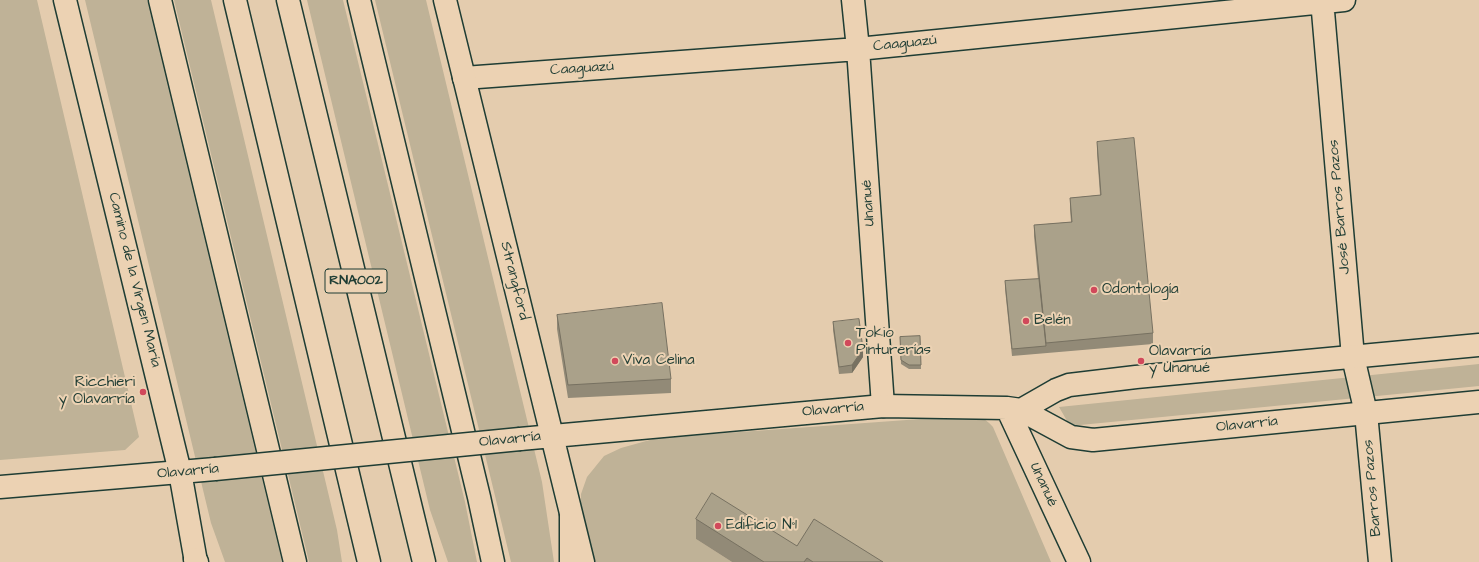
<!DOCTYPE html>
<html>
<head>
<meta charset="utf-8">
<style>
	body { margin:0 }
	canvas { display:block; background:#e4ccae }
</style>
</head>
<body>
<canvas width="1479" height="562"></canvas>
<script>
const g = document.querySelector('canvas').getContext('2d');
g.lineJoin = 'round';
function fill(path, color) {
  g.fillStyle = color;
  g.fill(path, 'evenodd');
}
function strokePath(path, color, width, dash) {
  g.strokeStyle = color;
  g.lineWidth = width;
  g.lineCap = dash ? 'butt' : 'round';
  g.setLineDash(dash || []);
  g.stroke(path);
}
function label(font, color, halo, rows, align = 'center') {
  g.font = font + ' "Architects Daughter",sans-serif';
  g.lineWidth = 4;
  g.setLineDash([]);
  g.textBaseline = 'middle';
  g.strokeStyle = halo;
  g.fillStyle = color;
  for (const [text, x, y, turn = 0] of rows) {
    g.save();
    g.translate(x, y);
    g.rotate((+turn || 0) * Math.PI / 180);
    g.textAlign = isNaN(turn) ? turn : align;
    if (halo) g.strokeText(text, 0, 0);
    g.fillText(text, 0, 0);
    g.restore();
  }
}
fill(new Path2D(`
	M 0,0 L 37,0 L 139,437 L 125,450 L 0,460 Z
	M 85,0 L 147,0 L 282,562 L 225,562 L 211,523 Z
	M 174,0 L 211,0 L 337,530 L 342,562 L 309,562 Z
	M 307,0 L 343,0 L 465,502 L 477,562 L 448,562 L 430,510 Z
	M 375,0 L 426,0 L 542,482 L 554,562 L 511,562 Z
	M 1479,364 L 1479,386 L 1070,426 L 1059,407 Z
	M 962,416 C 978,416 982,415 993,427 L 1051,562 L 799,562 L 696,539 L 732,562 L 592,562 L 581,518 L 581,494 L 587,477 L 604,456 L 621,448 L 657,438 Z`), '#bfb297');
const street = new Path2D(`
	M 853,0 L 858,49 L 883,406
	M 1322,0 L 1353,357 L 1366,413 L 1380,562
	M 464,78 L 858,49 L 1344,0
	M 0,487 L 180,472`);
const secondary = new Path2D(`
	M 65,0 L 180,472 L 196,562
	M 445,0 L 583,562
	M 1007,408 L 1079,562
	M 1021,410 L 1056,390 L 1069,385 L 1136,377 L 1479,345
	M 520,439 L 883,406 L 1007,408 L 1021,410 L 1071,437 L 1093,440 L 1479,402
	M 180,472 L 215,469`);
const highway = new Path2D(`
	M 160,0 L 295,562
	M 235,0 L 369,562
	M 288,0 L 424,562
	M 359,0 L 479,497 L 493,562
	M 195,559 L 197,562
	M 571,562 L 571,516`);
strokePath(street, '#1f3d34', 25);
strokePath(secondary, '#1f3d34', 25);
strokePath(highway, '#1f3d34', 25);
strokePath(street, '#ecd2b3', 22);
strokePath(secondary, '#ecd2b3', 22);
strokePath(highway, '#ecd2b3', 22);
const secondaryBridge = new Path2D(`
	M 215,469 L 520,439`);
strokePath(secondaryBridge, '#1f3d34', 25, []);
strokePath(secondaryBridge, '#ecd2b3', 22);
fill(new Path2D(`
	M 1097,142 L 1153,333 L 1153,344 L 1012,356 L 1005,289 L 1005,281 L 1038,279 L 1034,236 L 1034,225 L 1071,222 L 1070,209 L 1070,198 L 1100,195 L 1097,153 Z
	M 557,315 L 671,379 L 671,393 L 568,398 L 557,329 Z
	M 833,322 L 863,357 L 852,373 L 839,374 L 833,330 Z
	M 920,336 L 921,369 L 909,369 L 901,364 L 900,337 Z
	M 696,519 L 797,546 L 883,562 L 732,562 L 696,539 Z`), '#928a77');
fill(new Path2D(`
	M 863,349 L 863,357 L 852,373 L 852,365 Z`), '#777161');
const building = new Path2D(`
	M 1134,138 L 1153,333 L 1046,343 L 1034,225 L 1072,222 L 1070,198 L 1101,195 L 1097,142 Z
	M 1039,279 L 1046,346 L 1012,349 L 1005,281 Z
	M 662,303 L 671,379 L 568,385 L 557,315 Z
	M 859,319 L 863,349 L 852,365 L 839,367 L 833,322 Z
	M 920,336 L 921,365 L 909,365 L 901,360 L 900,337 Z
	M 712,493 L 797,546 L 814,519 L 883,562 L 813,562 L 807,558 L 804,562 L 764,562 L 696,519 Z`);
fill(building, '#aaa18a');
strokePath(building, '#777161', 1);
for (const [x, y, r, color] of [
	[1094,290,4,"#d1495b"],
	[1026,321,4,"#d1495b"],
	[848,343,4,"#d1495b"],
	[615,361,4,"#d1495b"],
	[1141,361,4,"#d1495b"],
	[143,392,4,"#d1495b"],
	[718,526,4,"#d1495b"]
]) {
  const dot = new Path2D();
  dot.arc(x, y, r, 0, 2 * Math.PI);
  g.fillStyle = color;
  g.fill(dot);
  strokePath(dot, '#ecd2b3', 1.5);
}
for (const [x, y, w] of [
	[356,281,62]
]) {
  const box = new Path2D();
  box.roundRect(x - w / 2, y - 12, w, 24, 3);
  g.fillStyle = '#ecd2b3';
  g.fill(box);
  strokePath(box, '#1f3d34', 1);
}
label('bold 14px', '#1f3d34', null, [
	["RNA002",356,281]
]);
label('15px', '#1f3d34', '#ecd2b3', [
	["Caaguazú",905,44,-6],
	["Caaguazú",582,69,-4],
	["Unanué",869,203,-94],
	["José Barros Pazos",1340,207,-95],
	["Camino de la Virgen María",134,280,76],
	["Strangford",514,281,76],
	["Olavarría",833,410,-5],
	["Olavarría",1247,425,-6],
	["Olavarría",510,440,-6],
	["Olavarría",188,472,-5],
	["Unanué",1043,485,65],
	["Barros Pazos",1373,488,-95]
]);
label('15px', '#1f3d34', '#ecd2b3', [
	["Odontología",1102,290],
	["Belén",1034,321],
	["Tokio",856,334],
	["Pinturerías",856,351],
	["Olavarría",1149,352],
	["y Unanué",1149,369],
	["Viva Celina",623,361],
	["Ricchieri",135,383,"right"],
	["y Olavarría",135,400,"right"],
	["Edificio N°1",726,526]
], 'left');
</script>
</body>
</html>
